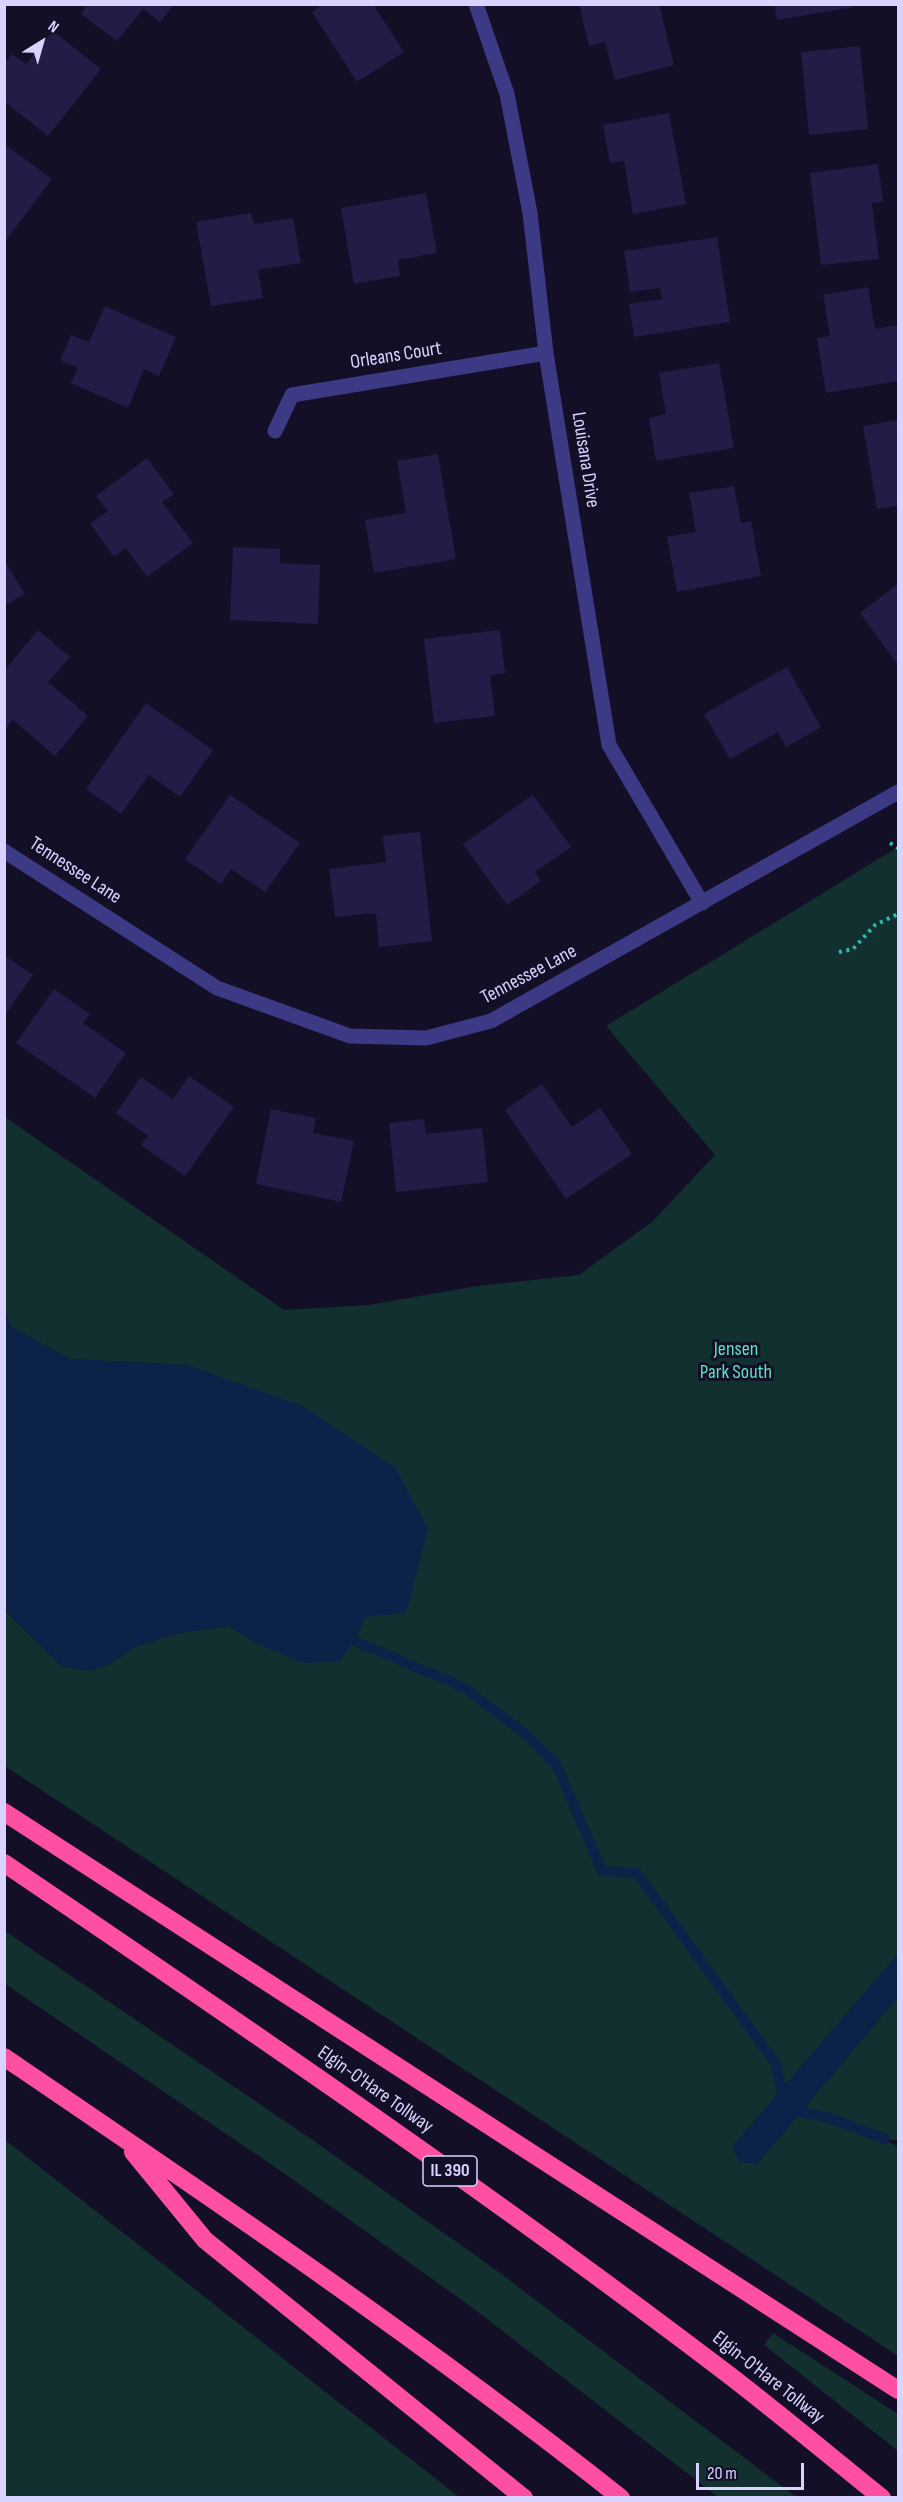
<!DOCTYPE html>
<html>
<head>
<meta charset="utf-8">
<style>
	body { margin:0 }
	#map { position:relative; width:903px; height:2502px; overflow:hidden; background:#130f26; font-family:"Sofia Sans Condensed",sans-serif }
	canvas { display:block }
	.frame { position:absolute; inset:0; border:6px solid #d9d4ff; pointer-events:none }
	.north { position:absolute; left:12px; top:12px; width:60px; height:60px; -webkit-text-stroke:4px #130f26; paint-order:stroke; rotate:37deg; font-size:16px; font-weight:700; line-height:24px; text-align:center; color:#d9d4ff }
	.north::after { content:''; display:block; margin:auto; width:21px; height:27px; background:#d9d4ff; clip-path:polygon(50% 0,100% 100%,50% 72%,0 100%) }
	.scale { position:absolute; left:696px; top:2463px; width:108px; height:27px; box-sizing:border-box; border:3px solid #d9d4ff; border-top:0; padding-left:8px; font-size:18px; line-height:21px; white-space:nowrap; color:#d9d4ff; -webkit-text-stroke:4px #130f26; paint-order:stroke }
</style>
</head>
<body>
<div id="map">
<canvas width="903" height="2502"></canvas>
<div class="frame"></div>
<div class="north">N</div>
<div class="scale">20 m</div>
</div>
<script>
const g = document.querySelector('canvas').getContext('2d');
g.lineJoin = 'round';
function fill(path, color) {
  g.fillStyle = color;
  g.fill(path, 'evenodd');
}
function strokePath(path, color, width, dash) {
  g.strokeStyle = color;
  g.lineWidth = width;
  g.lineCap = dash ? 'butt' : 'round';
  g.setLineDash(dash || []);
  g.stroke(path);
}
function label(font, color, halo, rows, align = 'center') {
  g.font = font + ' "Sofia Sans Condensed",sans-serif';
  g.lineWidth = 6;
  g.setLineDash([]);
  g.textBaseline = 'middle';
  g.strokeStyle = halo;
  g.fillStyle = color;
  for (const [text, x, y, turn = 0] of rows) {
    g.save();
    g.translate(x, y);
    g.rotate((+turn || 0) * Math.PI / 180);
    g.textAlign = isNaN(turn) ? turn : align;
    if (halo) g.strokeText(text, 0, 0);
    g.fillText(text, 0, 0);
    g.restore();
  }
}
fill(new Path2D(`
	M 898,847 L 898,1954 L 732,2147 L 757,2164 L 898,1997 L 898,2140 L 887,2140 L 898,2147 L 898,2356 L 5,1766 L 4,1610 L 62,1666 L 90,1671 L 110,1664 L 136,1646 L 179,1633 L 229,1626 L 257,1644 L 355,1641 L 365,1616 L 188,1365 L 69,1359 L 12,1327 L 4,1312 L 5,1117 L 284,1310 L 369,1305 L 477,1286 L 579,1275 L 653,1221 L 715,1155 L 606,1026 Z
	M 5,1931 L 314,2141 L 496,2270 L 796,2497 L 718,2497 L 470,2306 L 294,2180 L 5,1984 Z
	M 4,2139 L 459,2497 L 5,2497 Z
	M 773,2333 L 898,2414 L 898,2451 L 764,2345 Z`), '#12302f');
fill(new Path2D(`
	M 5,1312 L 12,1327 L 69,1359 L 188,1365 L 302,1406 L 395,1467 L 428,1529 L 406,1613 L 365,1617 L 355,1641 L 339,1662 L 303,1663 L 257,1644 L 229,1626 L 179,1633 L 136,1646 L 110,1664 L 90,1671 L 62,1666 L 5,1610 Z
	M 898,1954 L 898,1997 L 757,2164 L 739,2162 L 732,2147 Z`), '#0c2248');
strokePath(new Path2D(`
	M 355,1641 L 465,1688 L 528,1736 L 557,1766 L 602,1871 L 637,1873 L 776,2064 L 785,2110 L 827,2117 L 885,2139`), '#0c2248', 10);
fill(new Path2D(`
	M 88,4 L 174,4 L 160,22 L 143,9 L 117,41 L 81,14 Z
	M 323,4 L 373,4 L 404,52 L 357,82 L 312,12 Z
	M 579,4 L 659,4 L 674,65 L 615,80 L 605,42 L 589,46 Z
	M 774,4 L 853,4 L 854,7 L 777,20 Z
	M 53,31 L 101,69 L 48,136 L 4,101 L 4,64 L 12,54 L 26,64 Z
	M 860,46 L 868,129 L 809,135 L 801,52 Z
	M 669,113 L 686,204 L 633,214 L 624,161 L 610,163 L 603,125 Z
	M 6,145 L 52,179 L 4,243 L 4,147 Z
	M 878,164 L 883,202 L 872,203 L 879,259 L 821,265 L 810,173 Z
	M 426,193 L 437,253 L 398,260 L 400,276 L 354,284 L 341,208 Z
	M 251,213 L 254,224 L 293,218 L 301,263 L 258,270 L 263,298 L 211,306 L 196,222 Z
	M 717,237 L 730,322 L 634,337 L 629,304 L 662,299 L 660,288 L 630,292 L 624,251 Z
	M 868,287 L 875,329 L 898,325 L 898,381 L 826,393 L 817,338 L 830,336 L 823,295 Z
	M 105,306 L 176,337 L 159,376 L 144,369 L 128,408 L 71,383 L 78,368 L 60,360 L 71,335 L 89,342 Z
	M 719,363 L 734,448 L 656,461 L 649,418 L 666,414 L 659,373 Z
	M 898,420 L 898,506 L 877,509 L 863,426 Z
	M 438,454 L 456,559 L 374,573 L 365,520 L 406,513 L 397,461 Z
	M 147,458 L 174,494 L 162,502 L 193,543 L 147,577 L 126,548 L 114,557 L 90,524 L 108,511 L 96,496 Z
	M 734,486 L 741,523 L 751,521 L 761,576 L 677,592 L 667,537 L 696,532 L 689,493 Z
	M 233,547 L 280,549 L 280,563 L 320,565 L 318,624 L 230,620 Z
	M 4,560 L 25,594 L 4,606 Z
	M 898,584 L 898,665 L 860,613 Z
	M 38,630 L 70,657 L 48,682 L 88,716 L 55,756 L 13,720 L 4,730 L 4,671 Z
	M 500,630 L 505,673 L 490,675 L 495,716 L 434,723 L 424,639 Z
	M 787,667 L 821,727 L 786,747 L 778,732 L 730,759 L 704,714 Z
	M 146,703 L 213,750 L 180,797 L 149,775 L 121,814 L 86,789 Z
	M 230,795 L 300,843 L 265,892 L 231,869 L 221,884 L 185,859 Z
	M 533,795 L 571,847 L 535,872 L 541,881 L 507,905 L 463,844 Z
	M 420,832 L 432,941 L 379,947 L 376,913 L 335,917 L 329,869 L 386,862 L 383,836 Z
	M 4,955 L 33,975 L 4,1016 Z
	M 54,989 L 90,1014 L 83,1023 L 126,1053 L 95,1098 L 16,1043 Z
	M 189,1076 L 234,1107 L 185,1176 L 141,1145 L 148,1136 L 116,1113 L 141,1077 L 173,1099 Z
	M 542,1084 L 572,1127 L 600,1108 L 632,1154 L 566,1199 L 505,1110 Z
	M 271,1109 L 316,1118 L 313,1133 L 354,1141 L 341,1202 L 256,1184 Z
	M 424,1119 L 426,1134 L 482,1128 L 488,1182 L 396,1192 L 389,1123 Z`), '#241b47');
strokePath(new Path2D(`
	M 890,843 L 898,848
	M 839,952 L 853,949 L 875,925 L 898,914`), '#2fb8b0', 4, [3, 4.5]);
strokePath(new Path2D(`
	M 476,4 L 507,94 L 530,213 L 546,353 L 609,745 L 702,903
	M 275,431 L 292,395 L 546,353
	M 4,851 L 217,988 L 350,1036 L 426,1038 L 491,1021 L 898,792`), '#3d3a85', 15);
strokePath(new Path2D(`
	M 4,1812 L 898,2390
	M 4,1863 C 249,2029 494,2196 729,2375 C 781,2415 831,2457 882,2498
	M 4,2057 C 213,2199 423,2341 621,2498
	M 133,2152 L 205,2240 L 524,2498`), '#ff4fa3', 18);
for (const [x, y, w] of [
	[450,2171,54]
]) {
  const box = new Path2D();
  box.roundRect(x - w / 2, y - 15, w, 30, 4.5);
  g.fillStyle = '#130f26';
  g.fill(box);
  strokePath(box, '#d9d4ff', 1.5);
}
label('bold 18px', '#d9d4ff', null, [
	["IL 390",450,2171]
]);
label('20px', '#d9d4ff', '#130f26', [
	["Orleans Court",396,356,-9],
	["Louisana Drive",585,460,81],
	["Tennessee Lane",75,871,33],
	["Tennessee Lane",529,975,-28],
	["Elgin-O'Hare Tollway",375,2090,35],
	["Elgin-O'Hare Tollway",768,2378,38]
]);
label('20px', '#5fe0c0', '#130f26', [
	["Jensen",736,1350],
	["Park South",736,1373]
]);
</script>
</body>
</html>
